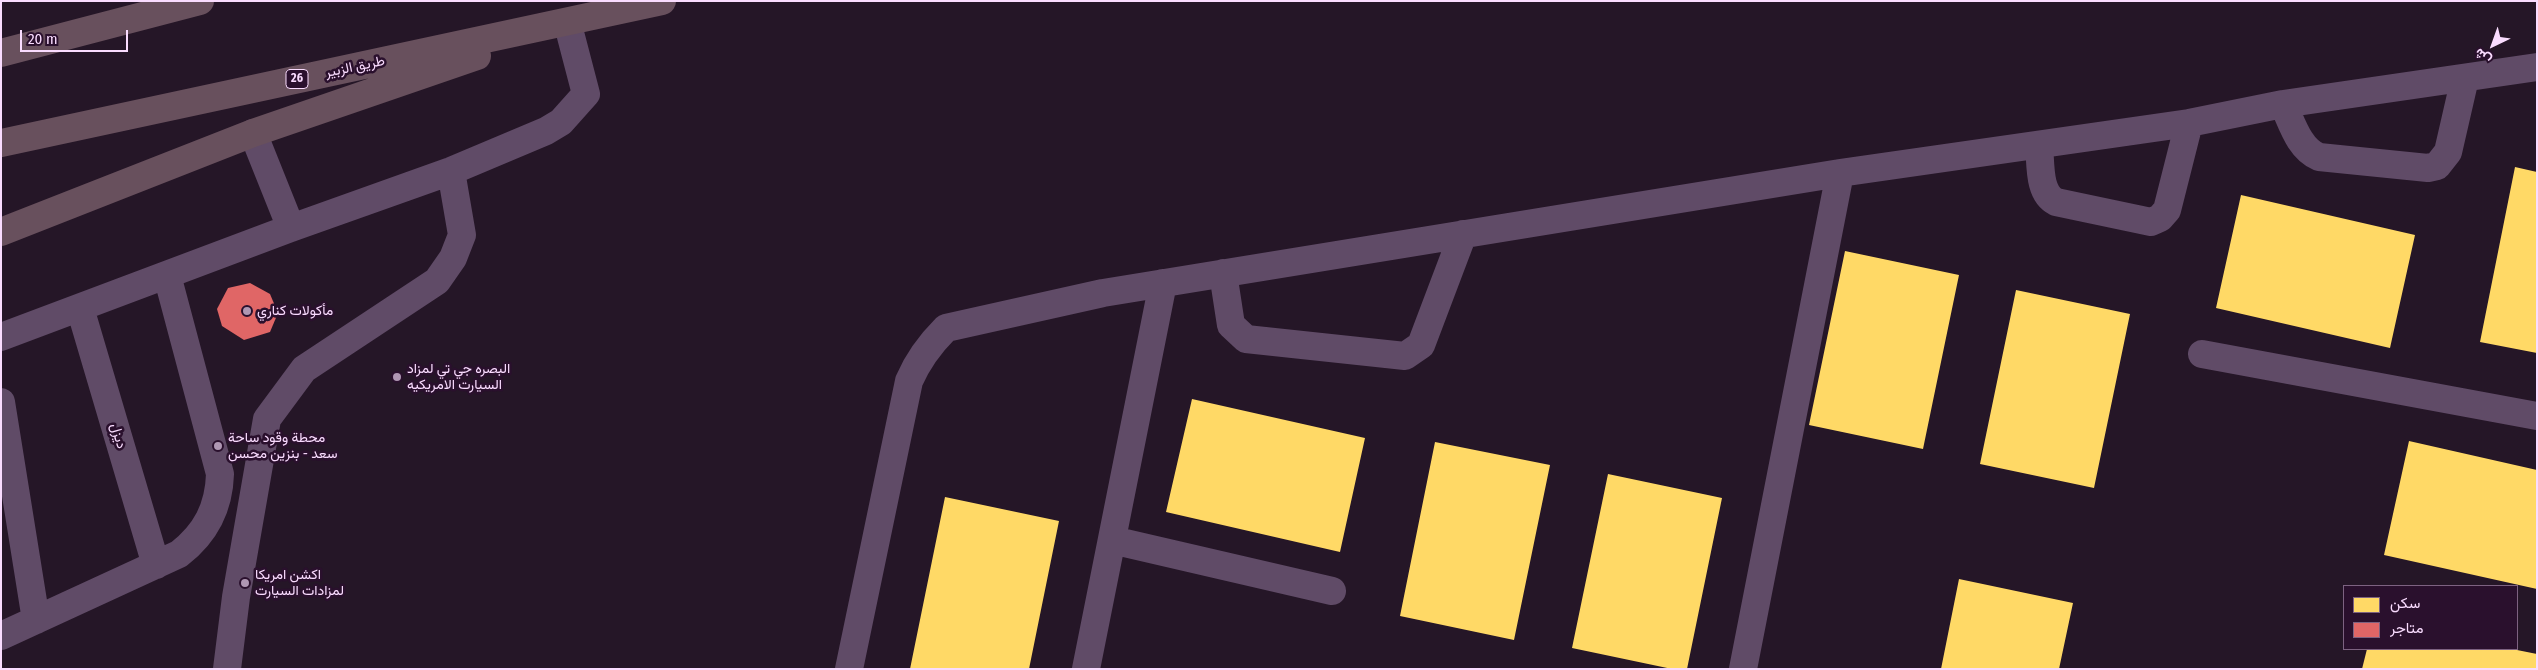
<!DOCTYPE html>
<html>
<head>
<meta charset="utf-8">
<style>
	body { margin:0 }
	#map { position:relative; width:2538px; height:670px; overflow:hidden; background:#251627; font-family:"Fira Sans Condensed",Vazirmatn,sans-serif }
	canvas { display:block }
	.frame { position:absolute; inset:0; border:2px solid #fadcff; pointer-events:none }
	.legend { position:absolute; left:2343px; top:585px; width:175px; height:65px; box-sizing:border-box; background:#2a102d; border:1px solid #7d6281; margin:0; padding:6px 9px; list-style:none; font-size:15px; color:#fadcff }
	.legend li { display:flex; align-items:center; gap:10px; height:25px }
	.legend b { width:25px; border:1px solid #7d6281 }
	.north { position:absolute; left:2468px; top:20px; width:50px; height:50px; -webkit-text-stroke:4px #2a102d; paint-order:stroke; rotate:222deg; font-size:14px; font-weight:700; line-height:20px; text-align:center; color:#fadcff }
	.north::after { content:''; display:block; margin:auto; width:18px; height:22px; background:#fadcff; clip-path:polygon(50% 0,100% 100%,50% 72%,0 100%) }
	.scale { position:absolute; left:20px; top:30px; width:108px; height:22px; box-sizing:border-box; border:2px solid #fadcff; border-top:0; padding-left:6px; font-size:15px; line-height:18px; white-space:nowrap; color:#fadcff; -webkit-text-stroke:4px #2a102d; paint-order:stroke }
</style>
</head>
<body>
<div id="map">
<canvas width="2538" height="670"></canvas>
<div class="frame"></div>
<ul class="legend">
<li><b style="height:14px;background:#ffd966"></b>سكن</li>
<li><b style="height:14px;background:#e06666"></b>متاجر</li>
</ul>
<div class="north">ش</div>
<div class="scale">20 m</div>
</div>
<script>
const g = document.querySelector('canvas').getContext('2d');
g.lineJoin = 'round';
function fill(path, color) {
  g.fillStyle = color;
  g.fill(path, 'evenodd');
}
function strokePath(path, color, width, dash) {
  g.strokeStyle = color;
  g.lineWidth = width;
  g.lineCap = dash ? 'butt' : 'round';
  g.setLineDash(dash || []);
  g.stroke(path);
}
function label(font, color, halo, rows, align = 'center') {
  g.font = font + ' "Fira Sans Condensed",Vazirmatn,sans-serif';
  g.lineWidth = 5;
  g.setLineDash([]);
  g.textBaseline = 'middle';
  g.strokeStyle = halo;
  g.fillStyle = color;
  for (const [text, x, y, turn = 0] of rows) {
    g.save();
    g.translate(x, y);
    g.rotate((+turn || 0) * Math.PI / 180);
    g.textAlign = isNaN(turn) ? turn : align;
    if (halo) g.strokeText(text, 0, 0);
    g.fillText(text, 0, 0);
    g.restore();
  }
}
fill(new Path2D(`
	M 2515,167 L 2537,172 L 2537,353 L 2480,342 Z
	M 2241,195 L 2415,235 L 2390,348 L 2216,308 Z
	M 1845,251 L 1959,275 L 1923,449 L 1809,425 Z
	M 2016,290 L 2130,314 L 2094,488 L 1980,464 Z
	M 1192,399 L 1365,438 L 1340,552 L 1166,512 Z
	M 2409,441 L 2537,470 L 2537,589 L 2384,555 Z
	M 1435,442 L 1550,465 L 1514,640 L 1400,616 Z
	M 1608,474 L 1722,498 L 1687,669 L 1672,669 L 1572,648 Z
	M 945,497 L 1059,521 L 1029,669 L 910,669 Z
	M 1959,579 L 2073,603 L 2059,669 L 1941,669 Z
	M 2367,649 L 2512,649 L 2537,654 L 2537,669 L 2362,669 Z`), '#ffd966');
fill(new Path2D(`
	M 250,283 L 270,294 L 278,313 L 270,332 L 244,340 L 222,326 L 217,309 L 228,288 Z`), '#e06666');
strokePath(new Path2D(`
	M 2283,104 C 2292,123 2299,149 2319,157 L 2428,168 L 2437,166 L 2448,152 L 2465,78
	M 253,133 L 291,228
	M 2039,145 C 2041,164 2038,193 2056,202 L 2151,222 L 2160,218 L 2167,210 L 2189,123
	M 1223,273 L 1231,325 L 1246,339 L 1405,356 L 1421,345 L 1463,234
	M 80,308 L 156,565
	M 1,337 L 291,228 L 451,171 L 546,131 L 561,122 L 586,94 L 568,25
	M 2202,354 L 2537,416
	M 1,402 L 36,620
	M 1112,540 L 1332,591
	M 1,636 L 179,554 C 206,533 219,508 220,474 L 167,275
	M 227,669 L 236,597 L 267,419 L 304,369 L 437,281 L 453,258 L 462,235 L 451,171
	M 849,669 L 909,381 C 918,360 929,345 946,328 L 1103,293 L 1840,173 L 2189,123 L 2283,104 L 2537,67
	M 1086,669 L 1163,283
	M 1743,669 L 1840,173`), '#604b67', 28);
strokePath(new Path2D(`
	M 1,53 L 200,1
	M 1,143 L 662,1
	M 1,232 L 253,133 L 477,56`), '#68505d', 28);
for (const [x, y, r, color] of [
	[247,311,5,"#af97b3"],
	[397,377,5,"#af97b3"],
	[218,446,5,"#af97b3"],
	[245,583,5,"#af97b3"]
]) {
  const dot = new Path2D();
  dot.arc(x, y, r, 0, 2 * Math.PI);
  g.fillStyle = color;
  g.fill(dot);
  strokePath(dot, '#2a102d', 2);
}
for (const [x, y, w] of [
	[297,79,22]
]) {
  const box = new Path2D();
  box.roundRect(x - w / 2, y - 9.5, w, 19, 4);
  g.fillStyle = '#2a102d';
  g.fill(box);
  strokePath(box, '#fadcff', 1);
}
label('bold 12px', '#fadcff', null, [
	["26",297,79]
]);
label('14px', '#fadcff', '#2a102d', [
	["طريق الزبير",355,67,-12],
	["ديزل",118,436,74]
]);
label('14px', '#fadcff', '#2a102d', [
	["مأكولات كناري",257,311],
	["البصره جي تي لمزاد",407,369],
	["السيارت الامريكيه",407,385],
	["محطة وقود ساحة",228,438],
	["سعد - بنزين محسن",228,454],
	["اكشن امريكا",255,575],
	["لمزادات السيارت",255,591]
], 'left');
</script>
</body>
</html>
